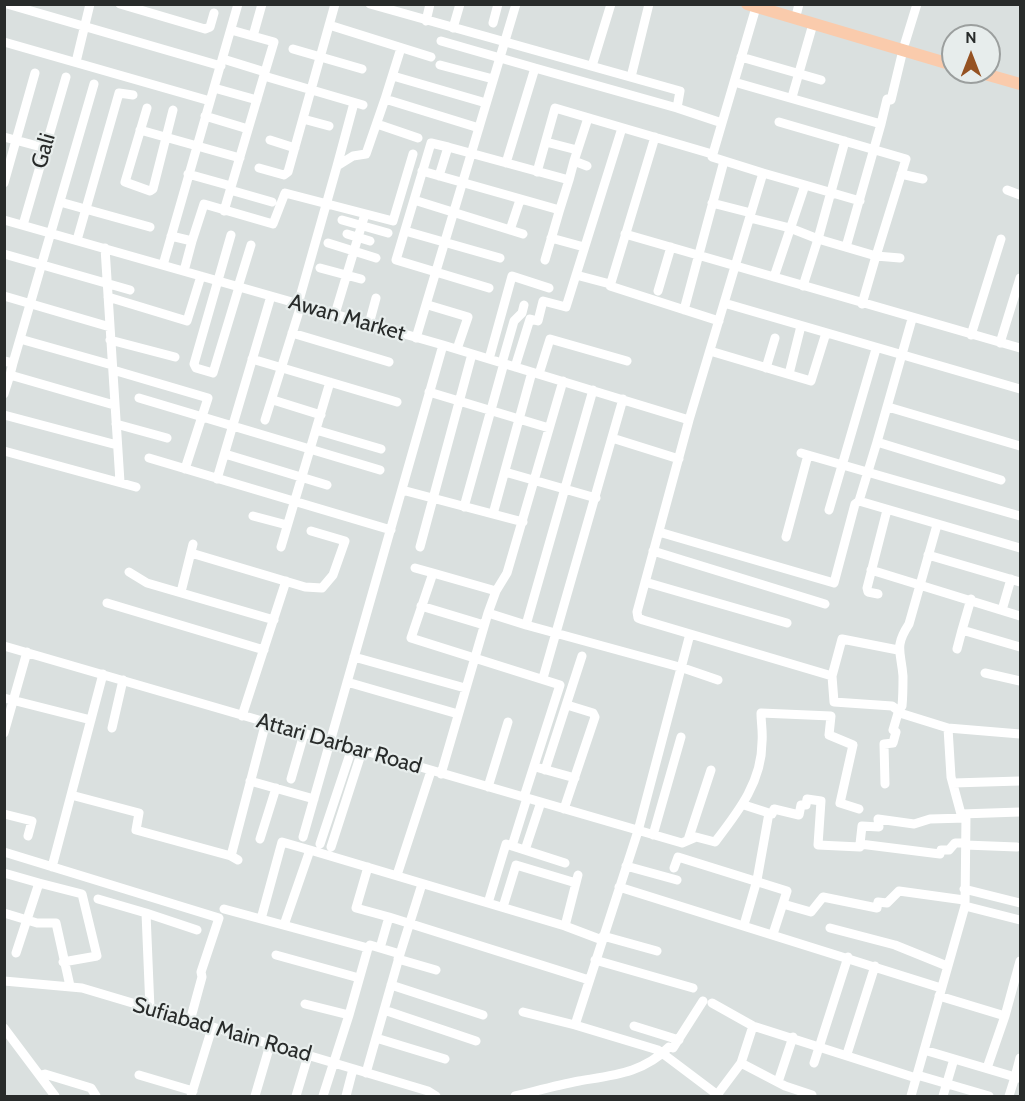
<!DOCTYPE html>
<html>
<head>
<meta charset="utf-8">
<style>
	body { margin:0 }
	#map { position:relative; width:1025px; height:1101px; overflow:hidden; background:#dae0df; font-family:Cabin,sans-serif }
	canvas { display:block }
	.frame { position:absolute; inset:0; border:6px solid #282b2a; pointer-events:none }
	.north { position:absolute; left:941px; top:24px; width:60px; height:60px; box-sizing:border-box; background:#e7edec; border:2px solid #9b9f9e; border-radius:50%; rotate:0deg; font-size:16px; font-weight:700; line-height:24px; text-align:center; color:#282b2a }
	.north::after { content:''; display:block; margin:auto; width:21px; height:27px; background:#955222; clip-path:polygon(50% 0,100% 100%,50% 72%,0 100%) }
</style>
</head>
<body>
<div id="map">
<canvas width="1025" height="1101"></canvas>
<div class="frame"></div>
<div class="north">N</div>
</div>
<script>
const g = document.querySelector('canvas').getContext('2d');
g.lineJoin = 'round';
function strokePath(path, color, width, dash) {
  g.strokeStyle = color;
  g.lineWidth = width;
  g.lineCap = dash ? 'butt' : 'round';
  g.setLineDash(dash || []);
  g.stroke(path);
}
function label(font, color, halo, rows, align = 'center') {
  g.font = font + ' Cabin,sans-serif';
  g.lineWidth = 4.5;
  g.setLineDash([]);
  g.textBaseline = 'middle';
  g.strokeStyle = halo;
  g.fillStyle = color;
  for (const [text, x, y, turn = 0] of rows) {
    g.save();
    g.translate(x, y);
    g.rotate((+turn || 0) * Math.PI / 180);
    g.textAlign = isNaN(turn) ? turn : align;
    if (halo) g.strokeText(text, 0, 0);
    g.fillText(text, 0, 0);
    g.restore();
  }
}
strokePath(new Path2D(`
	M 7,4 L 221,66
	M 120,4 L 205,29 L 210,27 L 214,13
	M 370,4 L 680,91 L 677,108 L 722,123
	M 757,4 L 712,157 L 763,173 L 689,420 L 637,612 L 638,618 L 643,620 L 832,676
	M 797,12 L 799,4
	M 426,21 L 430,4
	M 493,23 L 498,4
	M 329,25 L 431,57
	M 453,28 L 460,4
	M 231,30 L 274,42 L 265,72
	M 253,36 L 262,4
	M 441,41 L 535,68 L 506,163
	M 4,42 L 210,101
	M 905,43 L 917,4
	M 401,48 L 385,99 L 479,128
	M 293,49 L 362,69
	M 741,57 L 821,80
	M 223,59 L 265,72 L 224,211
	M 76,62 L 90,4
	M 440,65 L 493,79
	M 592,66 L 611,4
	M 535,68 L 677,108
	M 264,76 L 363,105
	M 393,76 L 486,103
	M 631,77 L 649,4
	M 734,82 L 881,124 L 887,99 L 891,100 L 903,50
	M 214,88 L 257,100
	M 792,97 L 813,24
	M 147,108 L 125,182 L 150,191 L 153,189 L 173,110
	M 205,116 L 248,129
	M 303,119 L 329,126
	M 779,122 L 906,159 L 876,256 L 900,258
	M 377,124 L 418,138
	M 140,130 L 240,158
	M 4,137 L 45,148
	M 655,137 L 610,286 L 719,321
	M 270,140 L 295,148
	M 546,142 L 577,150
	M 448,147 L 431,143 L 396,260 L 489,288
	M 574,161 L 588,118
	M 337,166 L 354,103
	M 259,168 L 284,175 L 288,172 L 335,4
	M 422,171 L 556,209 L 559,212 L 545,260
	M 537,172 L 555,108 L 712,154
	M 763,173 L 805,185 L 774,277
	M 188,174 L 231,186
	M 901,174 L 923,179
	M 439,176 L 448,147 L 569,180 L 574,161 L 587,166
	M 4,183 L 35,73
	M 805,185 L 860,201
	M 230,190 L 272,202
	M 1007,190 L 1020,195
	M 414,200 L 523,234
	M 60,202 L 150,227
	M 712,203 L 751,213
	M 559,212 L 569,180
	M 750,218 L 790,228 L 818,239 L 845,141
	M 4,220 L 443,345 L 689,420
	M 342,220 L 388,233
	M 23,225 L 66,77
	M 510,230 L 520,200
	M 405,231 L 500,258
	M 347,234 L 370,241
	M 625,234 L 1020,348
	M 231,235 L 194,364 L 196,368 L 213,373 L 239,287
	M 171,236 L 192,241 L 204,204 L 273,224 L 285,193 L 393,221 L 413,154
	M 551,238 L 584,247
	M 77,240 L 119,93 L 133,95
	M 328,243 L 376,258
	M 846,247 L 881,124
	M 105,248 L 120,482
	M 4,254 L 130,290
	M 163,265 L 238,4
	M 320,268 L 361,279
	M 184,271 L 192,241
	M 576,275 L 610,284
	M 803,286 L 818,239 L 876,256 L 862,304
	M 238,287 L 251,245
	M 658,291 L 671,247
	M 4,296 L 110,327
	M 108,297 L 187,321 L 201,276
	M 724,303 L 1020,389
	M 298,304 L 337,166 L 353,156 L 366,154 L 385,99
	M 428,305 L 468,317 L 457,349
	M 684,310 L 724,161
	M 335,314 L 365,214
	M 912,319 L 877,442 L 1001,480
	M 369,324 L 376,298
	M 292,333 L 389,362
	M 971,335 L 1001,239
	M 416,338 L 516,4
	M 20,339 L 112,365
	M 110,340 L 175,357
	M 1000,343 L 1020,278
	M 710,351 L 811,381 L 826,333
	M 252,359 L 397,402
	M 489,359 L 512,276 L 549,288
	M 4,361 L 13,363 L 10,375 L 114,405
	M 13,363 L 94,84
	M 502,363 L 514,321 L 522,313 L 524,305
	M 515,367 L 530,319 L 538,321 L 543,301 L 566,307 L 622,128
	M 766,368 L 775,338
	M 113,370 L 208,398 L 185,469
	M 539,374 L 550,339 L 627,361
	M 789,374 L 801,326
	M 429,392 L 549,428
	M 4,394 L 10,375
	M 139,398 L 380,470
	M 273,400 L 321,415
	M 888,407 L 1020,446
	M 4,415 L 117,445
	M 265,420 L 301,305
	M 116,424 L 167,438
	M 316,430 L 381,449
	M 612,438 L 679,459
	M 877,442 L 859,501 L 1020,548
	M 4,451 L 136,487
	M 801,453 L 1020,516
	M 225,454 L 327,485
	M 149,458 L 391,530
	M 505,472 L 596,498
	M 217,479 L 271,296
	M 402,490 L 523,522
	M 464,507 L 504,363
	M 829,510 L 876,349
	M 493,514 L 532,372
	M 253,516 L 287,525
	M 659,532 L 834,583 L 855,504 L 859,501
	M 786,537 L 808,455
	M 281,547 L 330,382
	M 420,547 L 472,354
	M 653,551 L 825,604
	M 191,553 L 305,587 L 322,588 L 333,575 L 345,541 L 311,531
	M 928,555 L 1020,582
	M 415,568 L 433,573 L 411,638 L 560,685 L 524,797
	M 871,570 L 1020,616
	M 129,572 L 147,583 L 274,620
	M 433,573 L 496,591
	M 645,582 L 787,623
	M 181,592 L 193,544
	M 878,594 L 868,592 L 867,588 L 887,510
	M 107,603 L 264,650
	M 421,606 L 484,625
	M 1002,610 L 1011,579
	M 488,613 L 526,625 L 593,390
	M 526,625 L 683,668 L 718,680
	M 962,630 L 971,599
	M 690,634 L 638,831 L 575,1025 L 658,1050 L 719,1096
	M 4,646 L 682,843 L 696,837 L 715,842 C 738,812 762,782 762,742 C 763,732 761,723 761,713 L 831,716 L 829,735 L 853,745 L 840,803 L 859,809
	M 957,649 L 962,630 L 1020,647
	M 898,650 L 842,639 L 832,676 L 834,702 L 892,706 L 903,714 L 948,728 L 1020,734
	M 354,657 L 465,688
	M 985,673 L 1020,681
	M 543,678 L 623,399
	M 347,682 L 458,714
	M 4,698 L 91,720
	M 902,706 C 903,696 903,686 903,676 C 901,651 894,647 909,624 L 937,525
	M 242,716 L 286,581
	M 112,728 L 123,680
	M 948,728 L 951,777 L 961,814 L 1020,812
	M 4,733 L 27,652
	M 539,768 L 575,778
	M 545,770 L 582,656
	M 441,774 L 488,613 L 496,591 L 507,573 L 563,381
	M 291,779 L 304,734
	M 250,781 L 314,799
	M 953,783 L 1020,781
	M 885,784 L 884,744 L 893,743 L 896,732 L 893,730 L 898,713
	M 488,787 L 508,722
	M 71,795 L 139,813 L 136,830 L 231,856
	M 744,805 L 772,814 L 774,809 L 799,815 L 801,805 L 806,805 L 807,799 L 821,801 L 818,845 L 860,847 L 860,844 L 940,854 L 941,850 L 949,850 L 955,843 L 965,843
	M 564,809 L 595,717 L 593,713 L 567,705
	M 4,814 L 32,821 L 28,836
	M 653,835 L 681,737
	M 303,837 L 443,345
	M 260,839 L 276,788
	M 688,840 L 711,770
	M 320,844 L 352,748
	M 860,844 L 862,826 L 879,827 L 878,819 L 914,824 L 930,819 L 966,818
	M 965,845 L 1017,847
	M 512,846 L 527,798
	M 331,847 L 362,751
	M 525,850 L 541,802
	M 4,852 L 219,918 L 201,972 L 202,977 L 190,1021
	M 238,860 L 231,856 L 266,722
	M 626,866 L 677,880
	M 52,867 L 103,674
	M 368,867 L 356,908 L 389,917 L 380,948
	M 674,868 L 678,857 L 787,891 L 773,934
	M 4,873 L 39,883
	M 397,875 L 431,771
	M 619,887 L 941,988
	M 964,889 L 1020,903
	M 98,899 L 146,913 L 150,1009
	M 488,903 L 506,844 L 565,863
	M 783,904 L 811,912 L 823,897 L 877,908 L 878,902 L 887,903 L 899,891 L 964,900
	M 965,906 L 1020,920
	M 503,907 L 516,865 L 576,883
	M 224,909 L 368,948 L 349,1015
	M 4,913 L 37,923 L 56,923 L 70,986
	M 146,913 L 197,930
	M 389,917 L 589,980
	M 261,919 L 282,842 L 310,850
	M 284,925 L 310,850 L 565,926 L 602,940
	M 744,925 L 757,880 L 769,813
	M 565,926 L 578,875
	M 830,928 L 895,945 L 947,966
	M 603,936 L 657,951
	M 16,953 L 39,883 L 82,894 L 97,956 L 63,962
	M 400,954 L 422,884
	M 276,955 L 359,978
	M 398,959 L 436,970
	M 595,960 L 693,988
	M 4,981 L 82,988 L 428,1091 L 436,1096
	M 391,985 L 483,1015
	M 939,996 L 1005,1016 L 987,1068
	M 712,1003 L 753,1026 L 916,1078
	M 305,1004 L 349,1015 L 323,1096
	M 384,1010 L 476,1041
	M 523,1012 L 575,1025
	M 1005,1016 L 1020,961
	M 634,1026 L 679,1040
	M 4,1028 L 55,1096
	M 376,1038 L 445,1059
	M 924,1050 L 1015,1077 L 1020,1058
	M 847,1054 L 875,966
	M 741,1063 L 785,1086 L 812,1095
	M 814,1063 L 848,957
	M 366,1073 L 400,954 L 370,945 L 368,948
	M 41,1075 L 45,1074 L 91,1088 L 96,1096
	M 139,1075 L 193,1091
	M 917,1075 L 989,1096
	M 778,1082 L 793,1037
	M 717,1095 L 741,1063 L 753,1026
	M 191,1096 L 212,1028
	M 255,1096 L 270,1045
	M 296,1096 L 308,1056
	M 346,1096 L 353,1069
	M 515,1096 C 536,1091 558,1085 579,1081 C 614,1075 643,1073 669,1047 L 673,1048 L 703,1001
	M 911,1096 L 965,906 L 966,815
	M 943,1096 L 954,1059
	M 1009,1096 L 1015,1077 L 1019,1078`), '#fff', 9);
strokePath(new Path2D(`
	M 747,4 L 953,65
	M 978,72 L 1020,84`), '#facbac', 12);
label('22px', '#282b2a', '#e7edec', [
	["Gali",44,151,-74],
	["Awan Market",347,318,16],
	["Attari Darbar Road",339,744,16],
	["Sufiabad Main Road",222,1030,16]
]);
</script>
</body>
</html>
